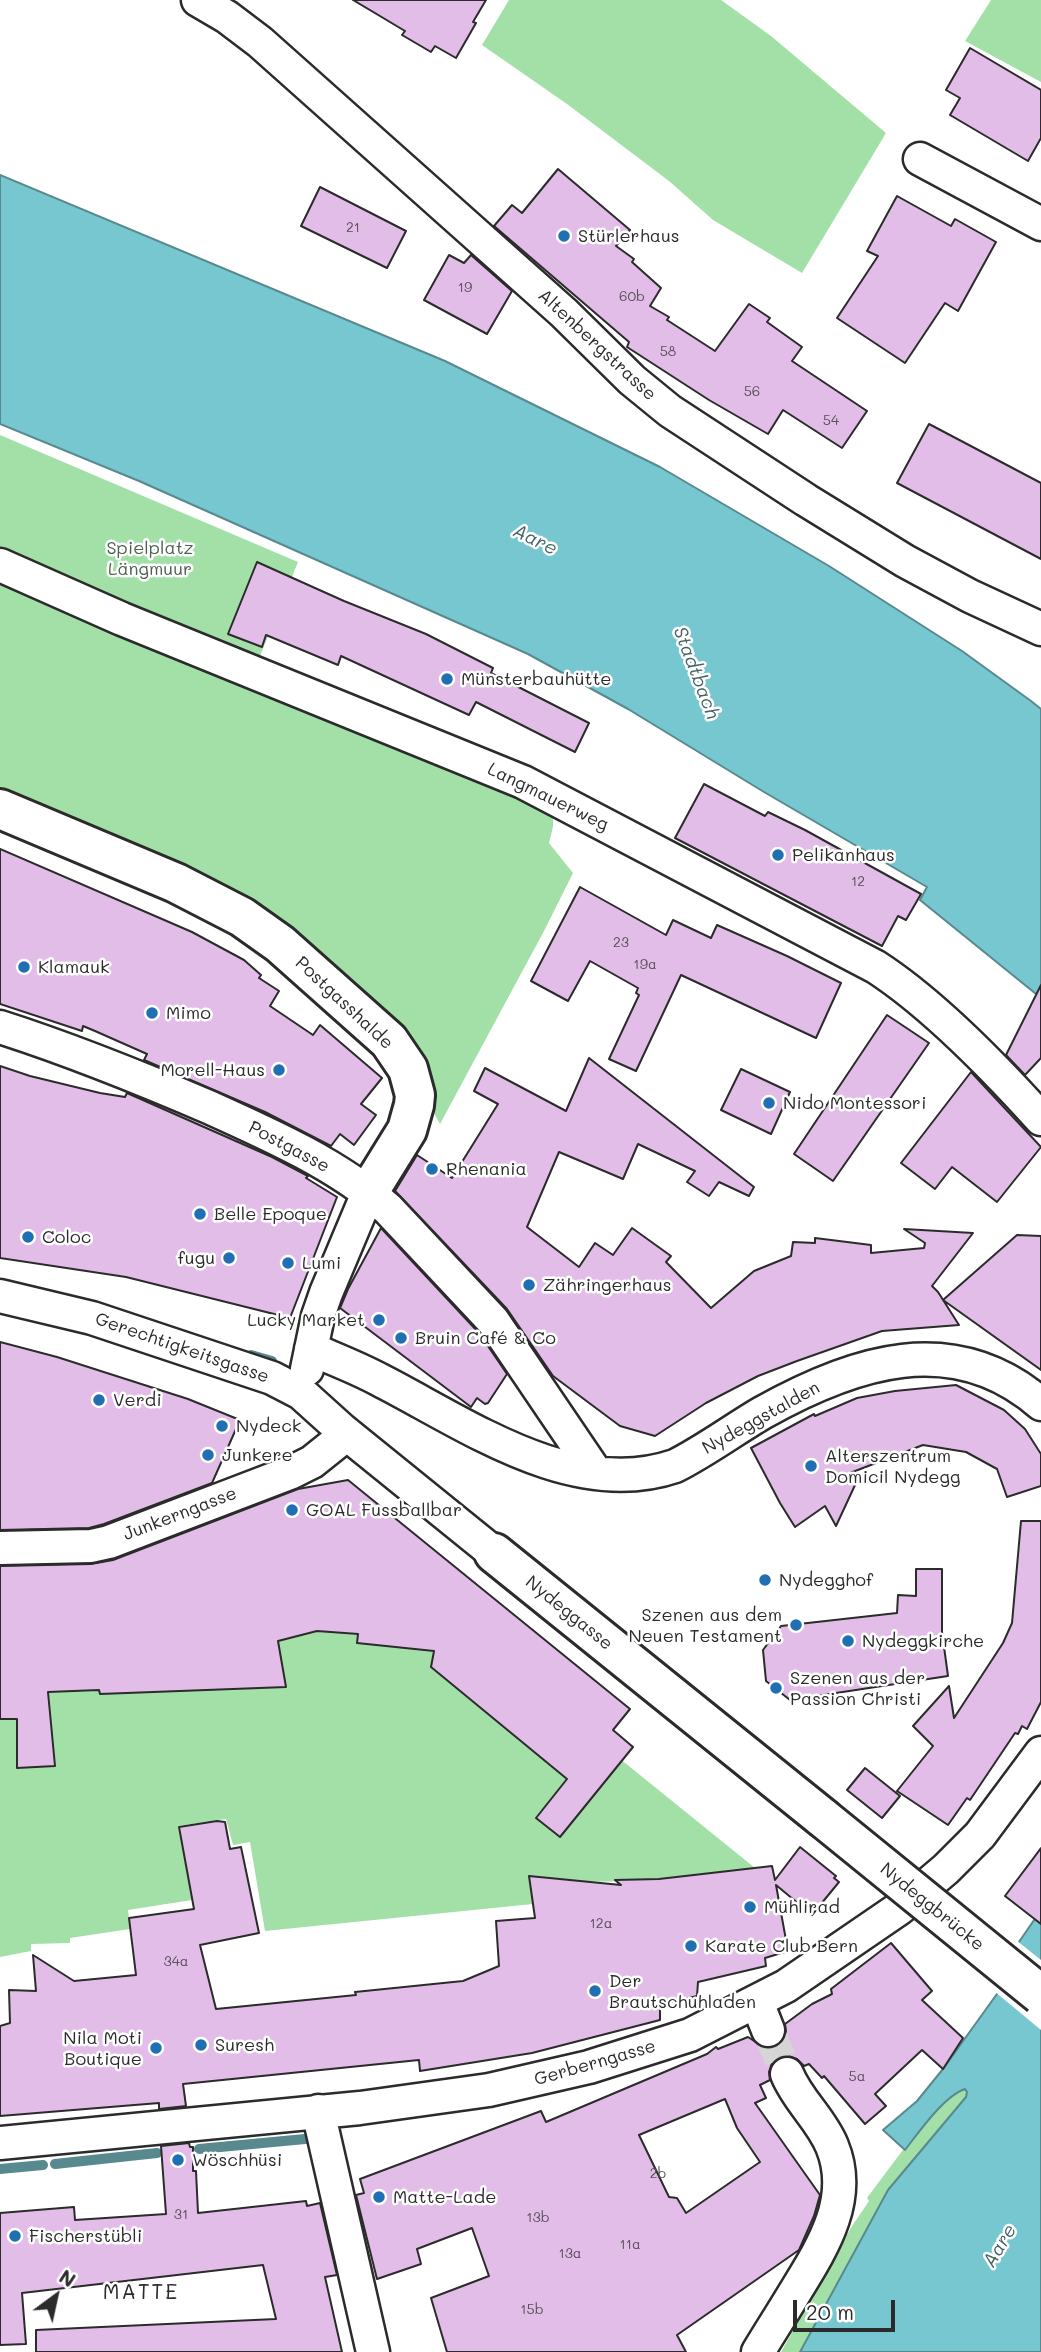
<!DOCTYPE html>
<html>
<head>
<meta charset="utf-8">
<style>
	body { margin:0 }
	#map { position:relative; width:1041px; height:2352px; overflow:hidden; background:#fff; font-family:Mali,sans-serif }
	canvas { display:block }
	.north { position:absolute; left:21px; top:2261px; width:70px; height:70px; -webkit-text-stroke:5px #fff; paint-order:stroke; rotate:33deg; font-size:19px; font-weight:700; line-height:28px; text-align:center; color:#2b2b2b }
	.north::after { content:''; display:block; margin:auto; width:24px; height:32px; background:#2b2b2b; clip-path:polygon(50% 0,100% 100%,50% 72%,0 100%) }
	.scale { position:absolute; left:793px; top:2300px; width:102px; height:32px; box-sizing:border-box; border:4px solid #2b2b2b; border-top:0; padding-left:9px; font-size:21px; line-height:24px; white-space:nowrap; color:#2b2b2b; -webkit-text-stroke:5px #fff; paint-order:stroke }
</style>
</head>
<body>
<div id="map">
<canvas width="1041" height="2352"></canvas>
<div class="north">N</div>
<div class="scale">20 m</div>
</div>
<script>
const g = document.querySelector('canvas').getContext('2d');
g.lineJoin = 'round';
function fill(path, color) {
  g.fillStyle = color;
  g.fill(path, 'evenodd');
}
function strokePath(path, color, width, dash) {
  g.strokeStyle = color;
  g.lineWidth = width;
  g.lineCap = dash ? 'butt' : 'round';
  g.setLineDash(dash || []);
  g.stroke(path);
}
function label(font, color, halo, rows, align = 'center') {
  g.font = font + ' Mali,sans-serif';
  g.lineWidth = 5;
  g.setLineDash([]);
  g.textBaseline = 'middle';
  g.strokeStyle = halo;
  g.fillStyle = color;
  for (const [text, x, y, turn = 0] of rows) {
    g.save();
    g.translate(x, y);
    g.rotate((+turn || 0) * Math.PI / 180);
    g.textAlign = isNaN(turn) ? turn : align;
    if (halo) g.strokeText(text, 0, 0);
    g.fillText(text, 0, 0);
    g.restore();
  }
}
fill(new Path2D(`
	M 509,0 L 721,0 L 771,36 L 886,133 L 802,273 L 713,220 L 669,181 L 567,104 L 482,45 Z
	M 991,0 L 1041,0 L 1041,82 L 965,41 Z
	M 0,435 L 298,562 L 258,661 L 0,553 Z
	M 0,578 L 533,799 C 555,818 557,814 549,843 L 573,873 L 544,931 L 440,1124 L 433,1111 L 434,1095 L 430,1070 L 409,1034 L 380,1006 L 286,928 L 0,791 Z
	M 321,1630 L 357,1635 L 357,1643 L 433,1651 L 431,1668 L 567,1779 L 536,1818 L 559,1837 L 606,1780 L 614,1754 L 755,1868 C 698,1874 640,1884 583,1881 C 565,1880 547,1877 529,1876 L 533,1904 L 265,1931 L 250,1842 L 233,1845 L 226,1819 L 178,1826 L 192,1900 L 128,1910 L 130,1929 L 70,1938 L 70,1943 L 31,1944 L 31,1951 L 0,1957 L 0,1718 L 50,1712 L 49,1692 L 99,1689 L 100,1695 L 102,1695 L 104,1692 L 154,1692 L 218,1679 L 284,1672 L 278,1641 Z
	M 965,2089 L 967,2092 L 966,2097 L 888,2190 L 800,2352 L 781,2352 L 852,2226 L 869,2201 L 867,2198 C 886,2174 938,2097 965,2089 Z`), '#a2e0a8');
const water = new Path2D(`
	M 0,175 L 445,361 L 660,467 L 829,566 L 962,651 L 1031,701 L 1041,709 L 1041,998 L 920,900 L 927,887 L 764,792 L 628,709 L 528,654 L 139,481 L 0,424 Z
	M 1041,1910 L 1041,2352 L 800,2352 L 888,2190 L 966,2097 L 967,2092 L 965,2089 C 944,2096 919,2132 905,2150 L 883,2130 L 917,2101 L 943,2069 L 1012,1973 L 1003,1965 Z`);
fill(water, '#76c7d0');
strokePath(water, '#58898e', 2);
fill(new Path2D(`
	M 1016,1940 L 1041,1960 L 1041,2030 L 994,1991 L 1008,1973 L 1000,1964 Z`), '#fff');
strokePath(new Path2D(`
	M 251,1355 L 272,1361
	M 199,2149 L 305,2139
	M 55,2164 L 157,2153
	M 0,2169 L 43,2165`), '#58898e', 10);
const building = new Path2D(`
	M 353,0 L 486,0 L 473,22 L 476,23 L 456,58 L 435,46 L 431,52 L 402,35 L 405,31 Z
	M 970,48 L 1041,90 L 1041,138 L 1028,161 L 950,115 L 960,98 L 946,90 Z
	M 558,169 L 630,230 L 616,246 L 634,259 L 632,262 L 661,288 L 650,306 L 669,317 L 667,320 L 715,351 L 749,304 L 770,318 L 767,322 L 802,347 L 792,361 L 867,411 L 842,448 L 783,410 L 768,434 L 709,400 L 627,347 L 629,342 L 494,226 L 512,205 L 522,213 Z
	M 320,187 L 406,231 L 387,268 L 301,226 Z
	M 897,196 L 951,226 L 955,219 L 996,242 L 958,311 L 945,303 L 905,363 L 837,318 L 878,256 L 867,251 Z
	M 449,255 L 464,263 L 471,255 L 512,291 L 487,334 L 424,300 Z
	M 929,424 L 1041,483 L 1041,559 L 897,483 Z
	M 257,562 L 344,601 L 426,634 L 493,668 L 491,673 L 589,723 L 575,752 L 476,702 L 469,715 L 341,656 L 338,665 L 266,635 L 262,647 L 228,634 Z
	M 704,784 L 765,816 L 768,812 L 805,830 L 921,894 L 906,920 L 898,916 L 882,946 L 675,838 Z
	M 0,849 L 192,932 L 244,960 L 261,975 L 259,978 L 279,991 L 270,1006 L 313,1035 L 320,1025 L 382,1078 L 361,1104 L 376,1115 L 354,1145 L 340,1134 L 331,1146 L 265,1112 L 144,1060 L 147,1054 L 95,1031 L 83,1026 L 82,1031 L 0,1004 Z
	M 580,887 L 666,935 L 673,920 L 711,938 L 717,925 L 787,956 L 841,983 L 816,1038 L 681,975 L 636,1071 L 609,1059 L 639,995 L 636,993 L 638,988 L 590,961 L 568,1001 L 531,981 Z
	M 1041,985 L 1041,1058 L 1025,1075 L 1006,1055 Z
	M 887,1015 L 929,1043 L 833,1181 L 794,1154 Z
	M 589,1058 L 754,1187 L 749,1196 L 719,1182 L 709,1196 L 687,1182 L 695,1171 L 638,1144 L 623,1179 L 559,1152 L 527,1227 L 579,1267 L 595,1243 L 613,1255 L 632,1228 L 671,1256 L 666,1262 L 711,1308 L 754,1271 L 791,1256 L 793,1242 L 815,1243 L 815,1238 L 871,1245 L 871,1253 L 924,1248 L 925,1243 L 904,1229 L 973,1233 L 932,1286 L 938,1292 L 959,1325 L 882,1331 L 797,1361 L 758,1376 L 706,1403 L 655,1436 L 620,1426 L 553,1376 L 507,1309 L 395,1191 L 417,1155 L 452,1178 L 498,1104 L 474,1091 L 485,1068 L 566,1111 Z
	M 0,1066 L 30,1076 L 100,1093 L 125,1097 L 127,1093 L 272,1157 L 308,1176 L 306,1178 L 337,1197 L 290,1318 L 126,1277 L 0,1258 Z
	M 741,1069 L 790,1092 L 771,1134 L 721,1110 Z
	M 971,1072 L 1041,1147 L 997,1202 L 952,1167 L 935,1189 L 901,1163 Z
	M 381,1228 L 479,1333 L 507,1374 L 488,1403 L 485,1404 L 477,1398 L 471,1407 L 340,1308 L 348,1289 Z
	M 1017,1235 L 1041,1236 L 1041,1370 L 943,1300 Z
	M 0,1342 L 57,1357 L 188,1399 L 240,1420 L 212,1483 L 104,1524 L 89,1528 L 0,1530 Z
	M 956,1385 L 1004,1410 L 1025,1429 L 1041,1454 L 1041,1486 L 1007,1497 L 997,1469 L 966,1452 L 923,1445 L 850,1473 L 856,1483 L 836,1526 L 825,1506 L 795,1527 L 780,1503 L 751,1448 L 814,1414 L 815,1416 L 857,1398 L 895,1391 Z
	M 348,1480 L 630,1709 L 613,1730 L 633,1747 L 560,1837 L 536,1818 L 567,1779 L 431,1667 L 434,1651 L 357,1643 L 358,1634 L 317,1631 L 278,1641 L 286,1687 L 100,1694 L 99,1690 L 48,1692 L 55,1766 L 17,1768 L 17,1719 L 0,1719 L 0,1566 L 91,1564 L 113,1560 L 298,1489 Z
	M 1021,1521 L 1041,1521 L 1041,1702 L 1027,1729 L 1022,1726 L 1018,1734 L 1015,1733 L 970,1800 L 967,1798 L 948,1825 L 897,1791 L 933,1746 L 913,1726 L 949,1686 L 954,1718 L 1003,1643 L 1012,1623 Z
	M 916,1569 L 942,1569 L 942,1632 L 948,1676 L 790,1700 L 766,1681 L 763,1650 L 781,1626 L 897,1613 L 898,1595 L 916,1596 Z
	M 865,1768 L 900,1796 L 882,1818 L 847,1790 Z
	M 217,1821 L 225,1822 L 230,1849 L 241,1847 L 259,1933 L 200,1945 L 216,2009 L 356,1995 L 355,1992 L 463,1981 L 499,1966 L 496,1921 L 535,1918 L 529,1876 L 621,1885 L 615,1880 L 659,1879 L 772,1866 L 775,1880 L 800,1847 L 836,1876 L 834,1878 L 839,1882 L 812,1915 L 776,1885 L 788,1951 L 765,1958 L 766,1966 L 698,1982 L 697,1996 L 660,2005 L 660,2020 L 532,2053 L 420,2071 L 419,2060 L 183,2084 L 186,2106 L 159,2109 L 159,2103 L 0,2116 L 0,2026 L 10,2023 L 9,1990 L 36,1991 L 33,1955 L 74,1981 L 136,1975 L 129,1918 L 194,1909 L 179,1827 Z
	M 1041,1848 L 1041,1924 L 1005,1896 Z
	M 891,1943 L 932,1991 L 922,2000 L 963,2038 L 943,2069 L 922,2050 L 875,2094 L 886,2106 L 865,2124 L 824,2076 L 822,2078 L 809,2064 L 804,2066 L 797,2059 L 788,2056 L 780,2057 L 772,2063 L 769,2072 L 770,2080 L 760,2085 L 766,2098 L 755,2103 L 820,2195 L 814,2216 L 799,2250 L 677,2335 L 686,2352 L 447,2352 L 431,2298 L 489,2276 L 472,2228 L 417,2249 L 421,2264 L 377,2279 L 356,2195 L 364,2193 L 360,2179 L 541,2111 L 546,2122 L 707,2054 L 716,2047 L 718,2049 L 748,2037 L 765,2048 L 775,2047 L 782,2042 L 786,2033 L 785,2024 L 812,2004 L 832,1994 L 831,1989 ZM 725,2099 L 737,2128 L 760,2162 L 686,2213 L 677,2198 L 669,2197 L 639,2135 Z
	M 189,2143 L 190,2147 L 193,2147 L 193,2171 L 196,2171 L 198,2213 L 306,2201 L 307,2206 L 320,2203 L 337,2275 L 325,2277 L 342,2352 L 36,2352 L 36,2330 L 276,2319 L 263,2265 L 22,2293 L 26,2344 L 0,2345 L 0,2213 L 74,2207 L 75,2220 L 166,2214 L 161,2146 Z`);
fill(building, '#e2bde8');
strokePath(building, '#2b2b2b', 2);
strokePath(new Path2D(`
	M 768,2030 L 787,2074`), '#d5d5d5', 32, [32, 16]);
const minor = new Path2D(`
	M 198,0 L 227,17 L 260,42 L 564,313 L 632,380 L 670,411 L 806,500 L 905,561 L 970,596 L 1041,629
	M 920,159 L 1041,224
	M 0,565 L 122,619 L 523,782 L 876,967 C 933,1004 995,1068 1041,1119
	M 0,1027 C 72,1050 141,1078 211,1108 C 271,1135 338,1165 388,1209 L 493,1321 L 596,1473
	M 0,1296 L 92,1318 L 272,1378 L 301,1393 L 342,1430 L 494,1553
	M 311,1349 C 334,1359 358,1368 380,1380 C 466,1424 573,1501 675,1466 C 705,1451 733,1430 762,1413 C 853,1362 953,1328 1041,1404
	M 307,1369 L 318,1316 L 326,1293 L 368,1193
	M 0,1548 L 91,1546 L 109,1542 L 292,1472 L 312,1462 L 347,1434
	M 757,2002 L 768,2030
	M 318,2111 L 373,2352
	M 0,2143 L 360,2108 L 489,2090 L 589,2067 L 690,2035 L 786,1986 L 900,1908 L 946,1869 L 980,1835 L 1041,1753
	M 758,2352 C 770,2332 783,2312 795,2292 C 822,2248 854,2199 832,2146 C 821,2119 798,2101 787,2074`);
const tertiary = new Path2D(`
	M 0,809 L 176,883 L 242,917 L 280,944 L 389,1041 L 408,1069 L 415,1095 L 414,1105 L 407,1130 L 368,1193
	M 494,1553 L 823,1818`);
strokePath(minor, '#2b2b2b', 37);
strokePath(tertiary, '#2b2b2b', 44);
strokePath(minor, '#fff', 32);
strokePath(tertiary, '#fff', 38);
const tertiaryBridge = new Path2D(`
	M 823,1818 L 1041,1995`);
strokePath(tertiaryBridge, '#2b2b2b', 44, []);
strokePath(tertiaryBridge, '#fff', 38);
for (const [x, y, r, color] of [
	[564,236,7,"#1f6fb2"],
	[447,679,7,"#1f6fb2"],
	[778,855,7,"#1f6fb2"],
	[24,967,7,"#1f6fb2"],
	[152,1013,7,"#1f6fb2"],
	[279,1070,7,"#1f6fb2"],
	[769,1103,7,"#1f6fb2"],
	[432,1169,7,"#1f6fb2"],
	[200,1214,7,"#1f6fb2"],
	[28,1237,7,"#1f6fb2"],
	[229,1258,7,"#1f6fb2"],
	[288,1263,7,"#1f6fb2"],
	[529,1285,7,"#1f6fb2"],
	[379,1320,7,"#1f6fb2"],
	[401,1338,7,"#1f6fb2"],
	[99,1400,7,"#1f6fb2"],
	[222,1426,7,"#1f6fb2"],
	[208,1455,7,"#1f6fb2"],
	[811,1466,7,"#1f6fb2"],
	[292,1510,7,"#1f6fb2"],
	[765,1580,7,"#1f6fb2"],
	[796,1625,7,"#1f6fb2"],
	[848,1641,7,"#1f6fb2"],
	[776,1688,7,"#1f6fb2"],
	[750,1907,7,"#1f6fb2"],
	[691,1946,7,"#1f6fb2"],
	[595,1991,7,"#1f6fb2"],
	[201,2045,7,"#1f6fb2"],
	[156,2048,7,"#1f6fb2"],
	[178,2160,7,"#1f6fb2"],
	[379,2197,7,"#1f6fb2"],
	[15,2236,7,"#1f6fb2"]
]) {
  const dot = new Path2D();
  dot.arc(x, y, r, 0, 2 * Math.PI);
  g.fillStyle = color;
  g.fill(dot);
  strokePath(dot, '#fff', 2.5);
}
label('14px', '#59505a', null, [
	["21",353,228],
	["19",465,288],
	["60b",632,297],
	["58",668,352],
	["56",752,392],
	["54",831,421],
	["12",858,882],
	["23",621,943],
	["19a",645,965],
	["12a",601,1924],
	["34a",176,1962],
	["5a",857,2077],
	["2b",658,2174],
	["31",181,2215],
	["13b",538,2218],
	["11a",630,2245],
	["13a",570,2254],
	["15b",532,2310]
]);
label('18px', '#2b2b2b', '#fff', [
	["Stürlerhaus",578,236],
	["Münsterbauhütte",461,679],
	["Pelikanhaus",792,855],
	["Klamauk",38,967],
	["Mimo",166,1013],
	["Morell-Haus",265,1070,"right"],
	["Nido Montessori",783,1103],
	["Rhenania",446,1169],
	["Belle Epoque",214,1214],
	["Coloc",42,1237],
	["fugu",215,1258,"right"],
	["Lumi",302,1263],
	["Zähringerhaus",543,1285],
	["Lucky Market",365,1320,"right"],
	["Bruin Café & Co",415,1338],
	["Verdi",113,1400],
	["Nydeck",236,1426],
	["Junkere",222,1455],
	["Alterszentrum",825,1456],
	["Domicil Nydegg",825,1477],
	["GOAL Fussballbar",306,1510],
	["Nydegghof",779,1580],
	["Szenen aus dem",782,1615,"right"],
	["Neuen Testament",782,1636,"right"],
	["Nydeggkirche",862,1641],
	["Szenen aus der",790,1678],
	["Passion Christi",790,1699],
	["Mühlirad",764,1907],
	["Karate Club Bern",705,1946],
	["Der",609,1981],
	["Brautschuhladen",609,2002],
	["Nila Moti",142,2038,"right"],
	["Boutique",142,2059,"right"],
	["Suresh",215,2045],
	["Wöschhüsi",192,2160],
	["Matte-Lade",393,2197],
	["Fischerstübli",29,2236]
], 'left');
label('18px', '#2b2b2b', '#fff', [
	["Altenbergstrasse",597,345,43],
	["Langmauerweg",548,797,26],
	["Postgasshalde",344,1003,43],
	["Postgasse",289,1147,28],
	["Gerechtigkeitsgasse",182,1348,19],
	["Nydeggstalden",761,1418,-29],
	["Junkerngasse",180,1514,-21],
	["Nydeggasse",569,1613,39],
	["Nydeggbrücke",932,1907,39],
	["Gerberngasse",595,2063,-16]
]);
label('18px', '#4f6150', '#fff', [
	["Spielplatz",150,548],
	["Längmuur",150,569]
]);
label('italic 19px', '#456265', '#fff', [
	["Aare",535,540,26],
	["Stadtbach",696,673,69],
	["Aare",1000,2246,-59]
]);
g.letterSpacing = '2px';
label('21px', '#2b2b2b', '#fff', [
	["MATTE",141,2293]
]);
g.letterSpacing = '0px';
</script>
</body>
</html>
